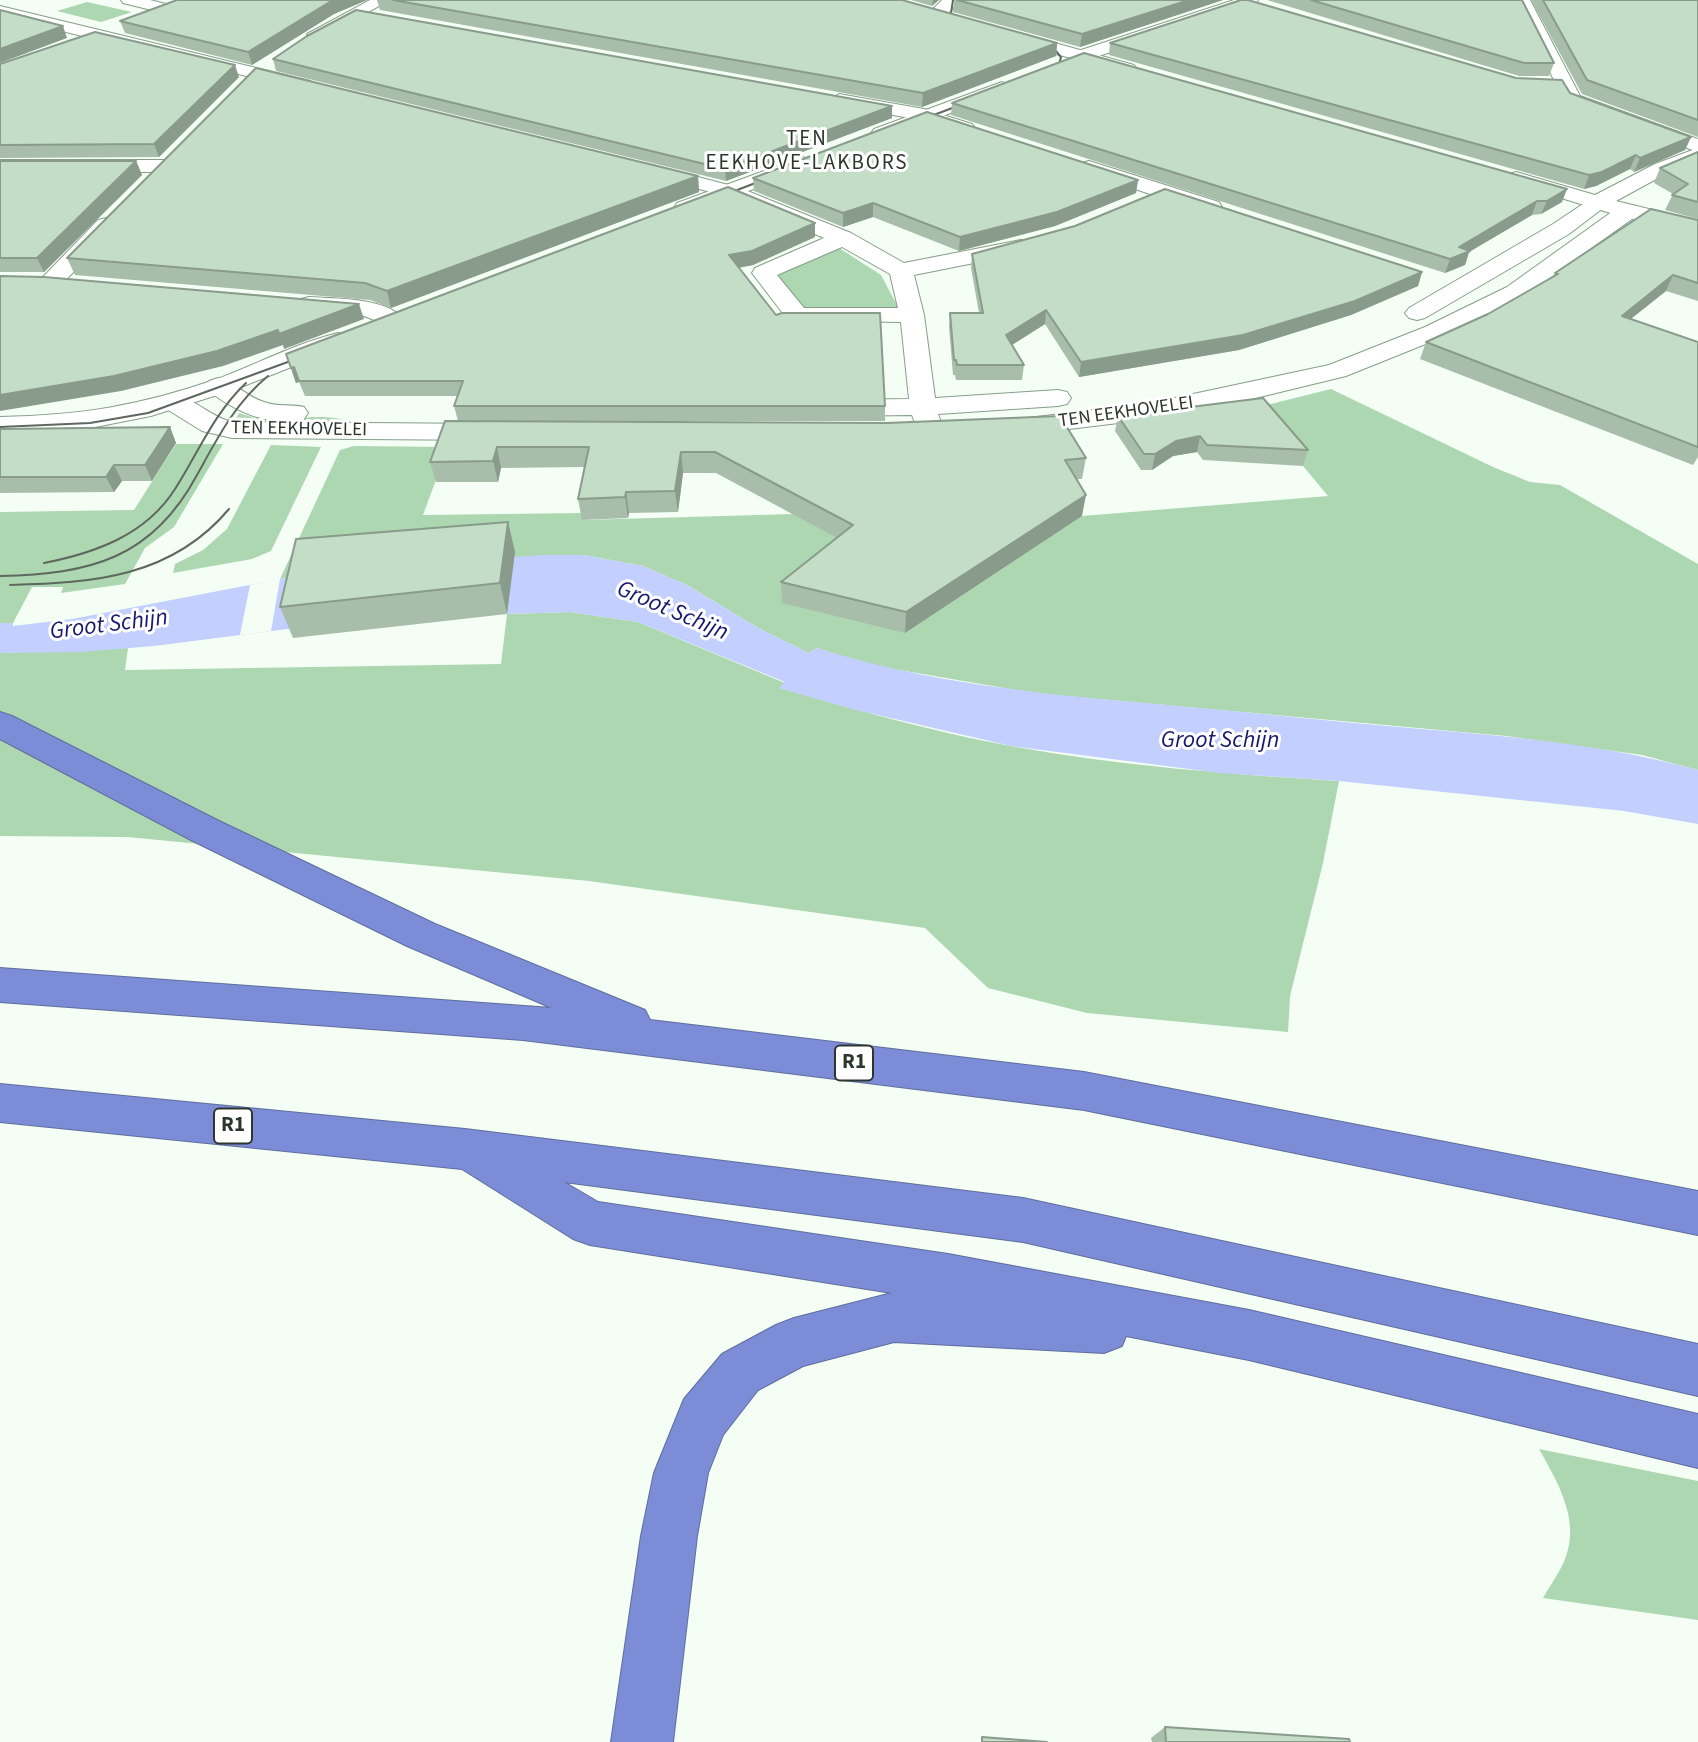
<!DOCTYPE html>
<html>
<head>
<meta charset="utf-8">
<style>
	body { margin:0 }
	canvas { display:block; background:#f4fef5 }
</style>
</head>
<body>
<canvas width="1698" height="1742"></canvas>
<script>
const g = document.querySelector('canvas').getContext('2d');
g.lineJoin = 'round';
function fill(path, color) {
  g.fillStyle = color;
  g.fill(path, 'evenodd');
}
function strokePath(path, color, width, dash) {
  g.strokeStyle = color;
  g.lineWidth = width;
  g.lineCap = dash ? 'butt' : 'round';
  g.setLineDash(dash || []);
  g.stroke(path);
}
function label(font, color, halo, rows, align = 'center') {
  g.font = font + ' "Source Sans 3",sans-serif';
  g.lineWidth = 6;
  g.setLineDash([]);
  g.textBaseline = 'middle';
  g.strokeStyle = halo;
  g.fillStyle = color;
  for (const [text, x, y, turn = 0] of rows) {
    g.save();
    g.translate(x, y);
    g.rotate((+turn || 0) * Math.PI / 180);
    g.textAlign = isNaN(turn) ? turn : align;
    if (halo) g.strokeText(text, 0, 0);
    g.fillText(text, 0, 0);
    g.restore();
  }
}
fill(new Path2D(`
	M 87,2 L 132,12 L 101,22 L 57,11 Z
	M 839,248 L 881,275 L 898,307 L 804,310 L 777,273 Z
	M 1331,389 L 1493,467 L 1530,482 L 1560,485 L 1698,564 L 1698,770 L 1642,755 L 1506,736 L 1033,693 L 870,665 L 817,648 L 809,653 L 760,629 L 687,585 L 643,566 L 584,555 L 514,557 L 515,552 L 280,579 L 340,450 L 354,446 L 448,447 L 423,515 L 583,513 L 583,520 L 793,514 L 853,546 L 905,633 L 1082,516 L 1328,496 L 1255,408 Z
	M 239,413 C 278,428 327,405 363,428 L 233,424 Z
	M 176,444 L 223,444 L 174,527 L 145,548 L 125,584 L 61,593 L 63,587 L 32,587 L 13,623 L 0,623 L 0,512 L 134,510 Z
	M 271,445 L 321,447 L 271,551 L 252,559 L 173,573 L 175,564 L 203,550 L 227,529 Z
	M 569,612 L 638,622 L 785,683 L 780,688 C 856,710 934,732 1011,746 C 1119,766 1230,774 1339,781 L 1323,863 L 1290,996 L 1288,1032 L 1087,1013 L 988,988 L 925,928 L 589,881 L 127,837 L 0,836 L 0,653 L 128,648 L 125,670 L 501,664 L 507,614 Z
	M 1539,1449 L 1698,1481 L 1698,1620 L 1543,1598 C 1550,1585 1560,1572 1565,1559 C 1581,1520 1557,1481 1539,1449 Z`), '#add7b1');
fill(new Path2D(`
	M 544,555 L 584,555 L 643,566 L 687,585 L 760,629 L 809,653 L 817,648 C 927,683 1041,694 1156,704 C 1241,711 1325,721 1410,728 C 1506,736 1604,744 1698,770 L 1698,824 L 1624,811 L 1339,781 L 1220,773 L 1011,746 L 852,709 L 779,688 L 785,682 L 638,622 L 569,612 L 507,614 L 514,557 Z
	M 307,574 L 295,628 L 154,646 L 80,652 L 0,653 L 0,623 L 13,623 L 13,626 L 72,619 Z`), '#c3cffe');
fill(new Path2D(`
	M 280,579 L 271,631 L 240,635 L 250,585 Z`), '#f4fef5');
const minor = new Path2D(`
	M 121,0 L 150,0 L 174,6 L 176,9 L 168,14 L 123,3 Z
	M 370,0 L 390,0 L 321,38 L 315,39 L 307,34 Z
	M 942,0 L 958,0 C 952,11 944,21 930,17 L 928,14 Z
	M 1234,0 L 1258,0 L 1256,3 L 1087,60 L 1081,61 L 1072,56 L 1075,52 Z
	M 1514,0 L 1530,0 L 1580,96 L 1698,139 L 1698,152 L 1566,104 Z
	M 0,6 L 310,81 L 313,85 L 304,90 L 0,16 Z
	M 839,94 L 924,109 L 972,124 L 975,128 L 965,134 L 921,120 L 832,104 L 830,100 Z
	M 0,160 L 164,160 L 171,162 L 174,166 L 171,170 L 164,172 L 0,172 Z
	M 1089,161 L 1219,202 L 1222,207 L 1219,212 L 1203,212 L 1082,171 L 1079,167 L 1082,163 Z
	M 648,164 L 740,188 L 851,233 L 904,263 L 1021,240 L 1029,242 L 1032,247 L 1029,252 L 914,275 L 924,315 L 935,398 L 1058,390 L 1067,392 L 1071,398 L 1067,404 L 1058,406 L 938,414 L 944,431 L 940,437 L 930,439 L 920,437 L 912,415 L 835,416 L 826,414 L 822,408 L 826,402 L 835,400 L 909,399 L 901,322 L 788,320 L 752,273 L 755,268 L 824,238 L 726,196 L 641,174 L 638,170 L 641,166 ZM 842,247 L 890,274 L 898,308 L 804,308 L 777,275 Z
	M 1596,198 L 1603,200 L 1607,204 L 1603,208 L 1569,234 L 1425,318 L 1417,320 L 1409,318 L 1405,313 L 1409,308 L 1553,224 L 1589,200 Z
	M 1628,205 L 1636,206 L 1639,211 L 1636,216 L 1523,297 L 1443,337 L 1346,376 L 1235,403 L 1151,419 L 1012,436 L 1002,434 L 998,428 L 1002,422 L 1012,420 L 1151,403 L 1329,365 L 1425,327 L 1507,287 L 1620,206 Z
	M 106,218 L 114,220 L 117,225 L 114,230 L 59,287 L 43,287 L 39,282 L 43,277 L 98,220 Z
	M 309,297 C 335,299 388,297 404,320 L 401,325 L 392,327 L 364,316 L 301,309 L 297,304 L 301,299 Z
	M 218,378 C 235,382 247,397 264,402 C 277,407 291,404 304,407 L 308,413 L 304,419 C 269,427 236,412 209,391 L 205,386 L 209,381 Z
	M 174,394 C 195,399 211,417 232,422 L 493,424 L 503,426 L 507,432 L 503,438 L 493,440 L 232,438 L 202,431 L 165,408 L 161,402 L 165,396 Z`);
const tertiary = new Path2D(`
	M 1008,30 L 1134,65 L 1137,69 L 1128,74 L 1002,39 L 1000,35 L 1002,31 Z
	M 1002,82 L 1011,87 L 1008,91 L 888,137 L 874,137 L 871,133 L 874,129 Z
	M 1698,148 L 1698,161 L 1669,172 L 1616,201 L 1698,221 L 1698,235 L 1620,216 L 1509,182 L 1506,178 L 1509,174 L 1516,172 L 1595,195 L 1655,164 Z
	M 802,157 L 809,159 L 812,163 L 809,167 L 693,213 L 677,213 L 674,208 L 677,203 Z
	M 338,333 L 347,335 L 350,340 L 347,345 L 236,389 L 151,416 L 85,429 L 0,433 L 0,417 C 81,415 140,406 217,379 C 257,364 297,343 338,333 Z`);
const motorway = new Path2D(`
	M 0,712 L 12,716 L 217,820 L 435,924 L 645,1010 L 650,1020 L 1084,1072 L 1698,1191 L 1698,1235 L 1084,1110 L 523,1040 L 0,1002 L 0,968 L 552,1008 L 407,946 L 191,840 L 0,739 Z
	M 0,1084 L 465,1129 L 1023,1198 L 1698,1344 L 1698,1396 L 1023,1242 L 564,1182 L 598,1202 L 948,1254 L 1249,1310 L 1698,1414 L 1698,1468 L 1249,1360 L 1126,1336 L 1122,1346 L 1104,1353 L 894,1342 L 803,1366 L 758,1390 L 723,1435 L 708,1473 L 697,1536 L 673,1742 L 611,1742 L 641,1536 L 654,1473 L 684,1399 L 722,1354 L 776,1325 L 794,1318 L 892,1293 L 590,1245 L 573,1239 L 462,1169 L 0,1122 Z`);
strokePath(minor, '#869e89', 2);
strokePath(tertiary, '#869e89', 2);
strokePath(motorway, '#606e9c', 2);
fill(minor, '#fff');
fill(tertiary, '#fff');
fill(motorway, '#7c8cd7');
strokePath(new Path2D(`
	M 953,0 L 951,13 L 966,23
	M 1040,44 L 1055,50 L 1061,57 L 1059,65 L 1046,72
	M 915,122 L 971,101
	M 719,197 L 771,177
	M 0,427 L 90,423 L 148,413 L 307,355
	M 44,563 C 95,553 146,535 175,489 C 198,453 214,413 246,383
	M 0,576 C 90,574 152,559 197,475 C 217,439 235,403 268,376
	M 10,585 C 94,583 172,577 229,509`), '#5e685f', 2);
fill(new Path2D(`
	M 177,0 L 367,0 L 334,14 L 252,65 L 125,33 L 120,21 Z
	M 377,0 L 902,0 L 1057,43 L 1056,56 L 922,107 L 380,10 Z
	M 911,0 L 939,0 L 932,6 Z
	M 954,0 L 1223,0 L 1080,47 L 953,12 Z
	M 1267,0 L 1522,0 L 1554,63 L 1549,76 L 1519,76 Z
	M 1531,0 L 1698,0 L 1698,137 L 1582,94 Z
	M 1110,43 L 1570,93 L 1691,137 L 1685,150 L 1634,172 L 1630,169 L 1596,186 L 1584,189 L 1109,55 Z
	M 273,59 L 892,118 L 726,181 L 276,71 Z
	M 0,64 L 239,77 L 159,157 L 0,158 Z
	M 952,103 L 1562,202 L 1541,214 L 1532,215 L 1469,252 L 1465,265 L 1445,273 L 951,115 Z
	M 1698,152 L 1698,219 L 1665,210 L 1673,194 L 1654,183 L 1660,168 Z
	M 0,161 L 136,161 L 142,175 L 44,272 L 0,272 Z
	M 698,176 L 699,192 L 391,308 L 370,300 L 75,275 L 67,258 Z
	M 753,178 L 1138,180 L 1136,193 L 1055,226 L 959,251 L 873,217 L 843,227 L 754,191 Z
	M 1698,220 L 1698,301 L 1666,291 L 1631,319 L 1698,342 L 1698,457 L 1693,465 L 1420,359 L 1426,342 L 1488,314 L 1553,276 L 1555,273 Z
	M 815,223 L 815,237 L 753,265 L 739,268 L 776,315 L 885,406 L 885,421 L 458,421 L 454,406 L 458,396 L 305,396 L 299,382 L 296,383 L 286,354 Z
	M 972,254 L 1422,272 L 1418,286 L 1351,315 L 1239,350 L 1079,377 L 1045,324 L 1012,345 L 1024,365 L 1022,380 L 956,380 L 955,375 L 953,375 L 949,327 L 950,313 L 979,313 L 971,268 Z
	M 1118,416 L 1308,450 L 1303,466 L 1203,460 L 1197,452 L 1173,456 L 1152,470 L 1141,470 L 1115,431 Z
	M 445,421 L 1086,458 L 1082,479 L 1076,479 L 1082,516 L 905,633 L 782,603 L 781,582 L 837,538 L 716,473 L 683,473 L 678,512 L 629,513 L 628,518 L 582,520 L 578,499 L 584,467 L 501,468 L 498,482 L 436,482 L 430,462 Z
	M 170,427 L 176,443 L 152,481 L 122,481 L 114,492 L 0,493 L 0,429 Z
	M 508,522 L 515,552 L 507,614 L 293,638 L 280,607 Z
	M 1165,1727 L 1350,1742 L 1152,1742 L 1151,1738 Z`), '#a9beaa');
fill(new Path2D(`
	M 333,0 L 367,0 L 334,14 L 252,65 L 248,52 Z
	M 933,0 L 939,0 L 932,6 Z
	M 1189,0 L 1223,0 L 1080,47 L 1082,34 Z
	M 63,26 L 67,38 L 0,63 L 0,49 Z
	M 1057,43 L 1056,56 L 922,107 L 923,93 Z
	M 235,65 L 239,77 L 159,157 L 154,144 Z
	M 892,106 L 892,118 L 726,181 L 725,169 Z
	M 1691,137 L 1685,150 L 1634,172 L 1640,158 Z
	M 1636,155 L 1630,169 L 1596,186 L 1584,189 L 1589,175 Z
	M 136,161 L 142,175 L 44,272 L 37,258 Z
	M 698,176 L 699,192 L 391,308 L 387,291 Z
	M 1138,180 L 1136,193 L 1055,226 L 959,251 L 960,237 Z
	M 1567,189 L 1562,202 L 1541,214 L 1547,201 Z
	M 1537,201 L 1532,215 L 1469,252 L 1465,265 L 1445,273 L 1450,259 L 1459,247 Z
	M 873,203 L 873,217 L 843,227 L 843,213 Z
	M 815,223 L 815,237 L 753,265 L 730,269 L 729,255 Z
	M 1422,272 L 1418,286 L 1351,315 L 1239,350 L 1079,377 L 1081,362 Z
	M 1673,275 L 1666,291 L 1614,332 L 1622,316 Z
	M 359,304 L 364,319 L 284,349 L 283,345 L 223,366 L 121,391 L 0,411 L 0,395 Z
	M 1046,310 L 1045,324 L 1004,350 L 1006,335 Z
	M 294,367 L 299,382 L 296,383 L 291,368 Z
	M 170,427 L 176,443 L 152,481 L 145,465 Z
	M 1200,436 L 1197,452 L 1173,456 L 1152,470 L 1155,454 L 1176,441 Z
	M 497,447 L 501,468 L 498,482 L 493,461 Z
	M 681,452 L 683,473 L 678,512 L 675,491 Z
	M 114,465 L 122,481 L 114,492 L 106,477 Z
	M 626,492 L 629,513 L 628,518 L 625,497 Z
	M 1086,495 L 1082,516 L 905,633 L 906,612 Z
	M 508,522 L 515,552 L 507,614 L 500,583 Z`), '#899b8b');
const building = new Path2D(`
	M 177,0 L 333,0 L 248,52 L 120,21 Z
	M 393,0 L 902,0 L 1057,43 L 923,93 Z
	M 957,0 L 1189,0 L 1082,34 Z
	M 1241,0 L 1248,0 L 1516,78 L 1562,80 L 1570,93 L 1691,137 L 1640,158 L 1636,155 L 1602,172 L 1589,175 L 1110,43 Z
	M 1311,0 L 1522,0 L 1554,63 L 1524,63 Z
	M 1543,0 L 1698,0 L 1698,120 L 1587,80 Z
	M 0,10 L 63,26 L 0,49 Z
	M 356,10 L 892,106 L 725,169 L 273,59 L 307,36 Z
	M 95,32 L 235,65 L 154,144 L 0,145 L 0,64 Z
	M 1084,53 L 1567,189 L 1547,201 L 1537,201 L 1459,247 L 1470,251 L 1450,259 L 952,103 Z
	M 256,68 L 698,176 L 387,291 L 365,283 L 67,258 Z
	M 927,112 L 1138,180 L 1057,212 L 960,237 L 873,203 L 843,213 L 753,178 Z
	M 1698,152 L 1698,202 L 1672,195 L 1688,184 L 1660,168 Z
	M 0,161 L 136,161 L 37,258 L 0,258 Z
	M 728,187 L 815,223 L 752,251 L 729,255 L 776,315 L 782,313 L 880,313 L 885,406 L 454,406 L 463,381 L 299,381 L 294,367 L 291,368 L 286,354 Z
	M 1165,189 L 1422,272 L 1355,301 L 1243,335 L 1081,362 L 1046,310 L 1006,335 L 1024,365 L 957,365 L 956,360 L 954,360 L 950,313 L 983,313 L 972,254 L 1075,226 Z
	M 1651,209 L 1698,220 L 1698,283 L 1673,275 L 1622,316 L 1698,342 L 1698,447 L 1426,342 L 1488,314 L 1558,274 L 1555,273 Z
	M 0,276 L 44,277 L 359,304 L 279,334 L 278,330 L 217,351 L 114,376 L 0,395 Z
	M 1263,398 L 1308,450 L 1207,445 L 1200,436 L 1176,441 L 1155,454 L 1144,454 L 1118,416 Z
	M 1060,416 L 1086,458 L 1065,460 L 1086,495 L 906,612 L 781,582 L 853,525 L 715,452 L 681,452 L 675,491 L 626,492 L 625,497 L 578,499 L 589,447 L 497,447 L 493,461 L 430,462 L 445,421 L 887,423 Z
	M 170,427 L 145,465 L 114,465 L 106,477 L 0,477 L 0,429 Z
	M 508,522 L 500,583 L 280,607 L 296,539 Z
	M 1165,1727 L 1349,1739 L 1350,1742 L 1166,1742 Z
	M 982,1737 L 1047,1742 L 982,1742 Z`);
fill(building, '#c4ddc6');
strokePath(building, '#899b8b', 2);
label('19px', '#2c362d', '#fff', [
	["TEN EEKHOVELEI",1126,413,-8],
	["TEN EEKHOVELEI",299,430,1]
]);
g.letterSpacing = '2px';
label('21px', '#2c362d', '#fff', [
	["TEN",807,140],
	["EEKHOVE-LAKBORS",807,164]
]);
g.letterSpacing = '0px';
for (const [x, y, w] of [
	[854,1063,38],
	[233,1126,38]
]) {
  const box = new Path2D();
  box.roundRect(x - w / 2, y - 17.5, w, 35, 5);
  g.fillStyle = '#fff';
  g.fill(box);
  strokePath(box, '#2c362d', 2);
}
label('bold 21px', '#2c362d', null, [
	["R1",854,1063],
	["R1",233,1126]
]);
label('italic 24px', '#19186d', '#fff', [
	["Groot Schijn",672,612,23],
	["Groot Schijn",109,626,-7],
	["Groot Schijn",1220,742]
]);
</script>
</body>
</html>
